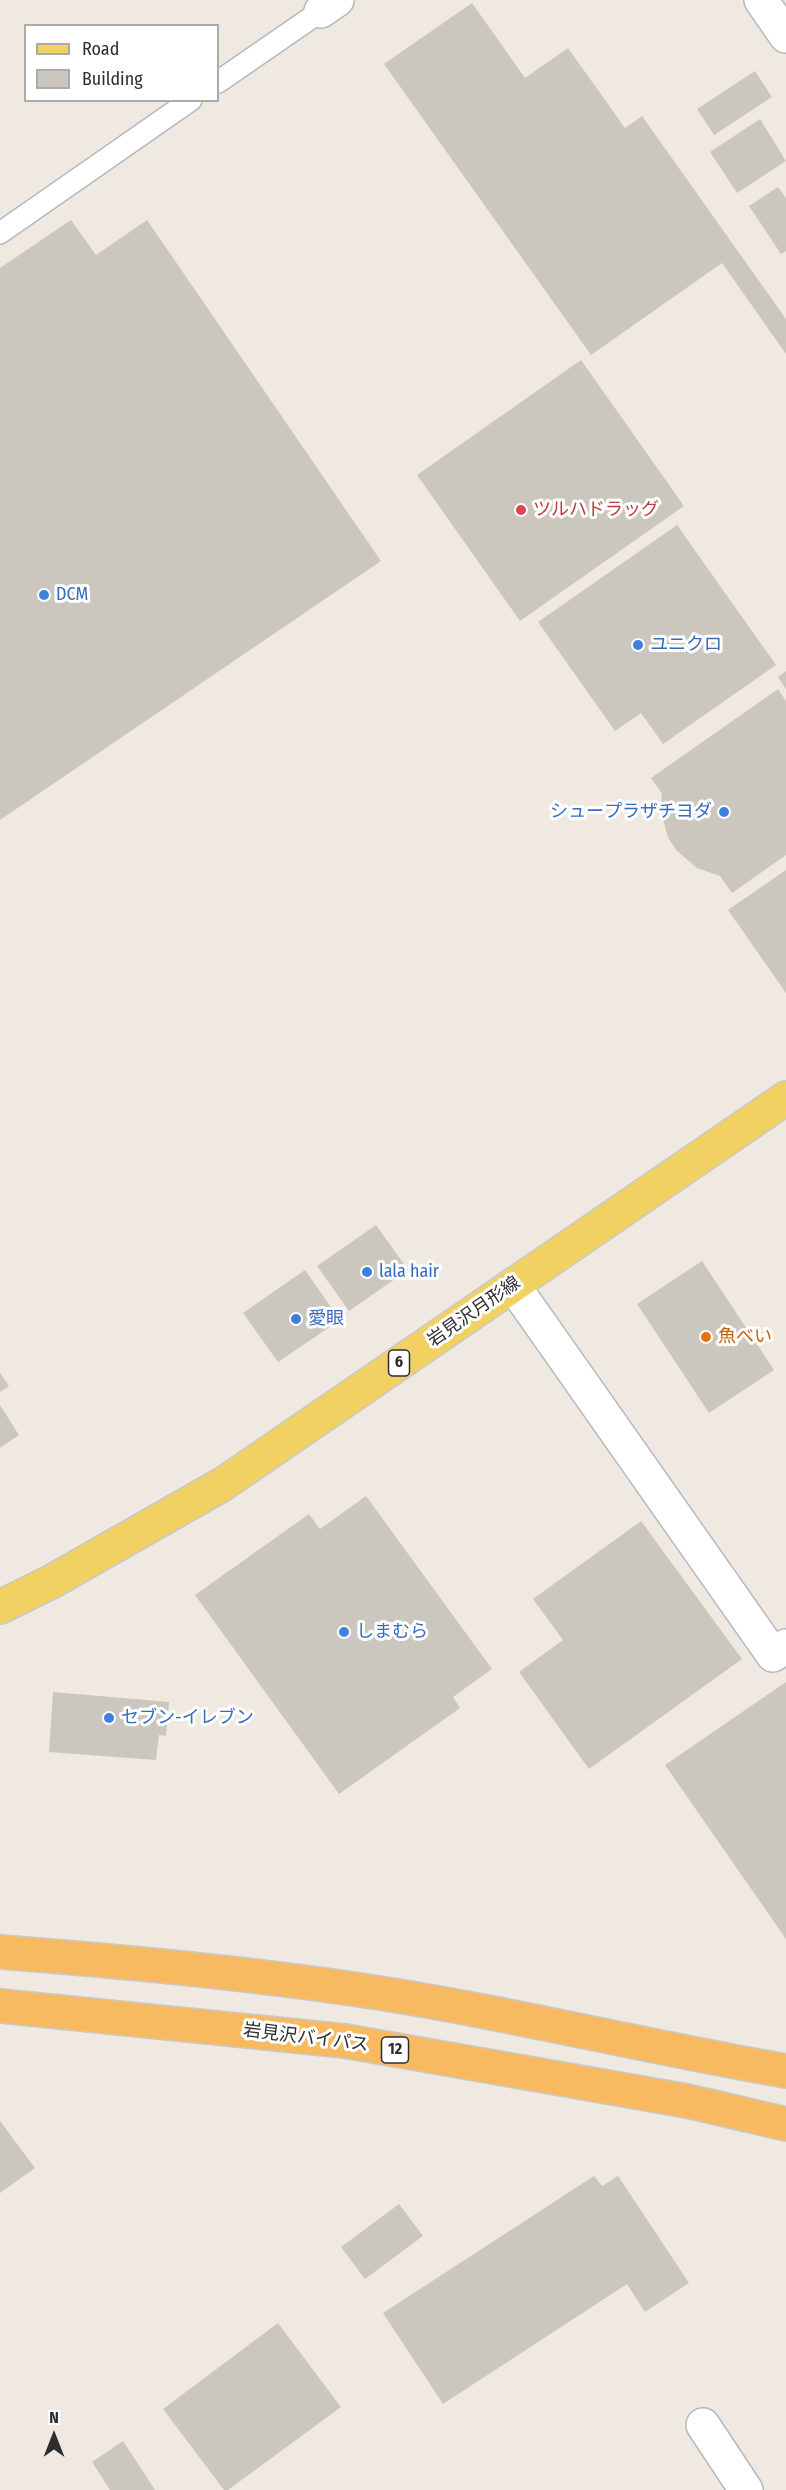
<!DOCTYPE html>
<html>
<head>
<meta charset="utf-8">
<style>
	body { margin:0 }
	#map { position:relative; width:786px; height:2490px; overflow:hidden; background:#efe9e1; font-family:"Fira Sans Condensed",sans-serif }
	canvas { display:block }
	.legend { position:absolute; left:24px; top:24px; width:195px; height:78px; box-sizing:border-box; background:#fff; border:2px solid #ababab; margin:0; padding:8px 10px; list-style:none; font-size:18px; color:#2e2e2e }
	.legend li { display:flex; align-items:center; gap:12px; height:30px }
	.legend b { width:30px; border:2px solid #ababab }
	.north { position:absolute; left:24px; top:2406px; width:60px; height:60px; -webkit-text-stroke:4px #fff; paint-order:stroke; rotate:0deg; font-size:16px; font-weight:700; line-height:24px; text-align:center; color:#2e2e2e }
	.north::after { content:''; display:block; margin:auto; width:21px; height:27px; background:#2e2e2e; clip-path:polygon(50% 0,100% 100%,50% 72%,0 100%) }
</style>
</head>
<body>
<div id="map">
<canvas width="786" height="2490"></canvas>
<ul class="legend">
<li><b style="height:8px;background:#f2d163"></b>Road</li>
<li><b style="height:16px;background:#cbc7bf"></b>Building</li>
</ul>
<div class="north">N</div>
</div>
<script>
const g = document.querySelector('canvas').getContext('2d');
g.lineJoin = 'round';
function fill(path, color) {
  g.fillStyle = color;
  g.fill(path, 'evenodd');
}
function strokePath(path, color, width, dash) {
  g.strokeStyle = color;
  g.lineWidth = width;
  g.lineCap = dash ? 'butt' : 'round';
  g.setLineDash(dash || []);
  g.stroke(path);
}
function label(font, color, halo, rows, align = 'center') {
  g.font = font + ' "Fira Sans Condensed","Noto Sans JP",sans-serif';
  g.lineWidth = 6;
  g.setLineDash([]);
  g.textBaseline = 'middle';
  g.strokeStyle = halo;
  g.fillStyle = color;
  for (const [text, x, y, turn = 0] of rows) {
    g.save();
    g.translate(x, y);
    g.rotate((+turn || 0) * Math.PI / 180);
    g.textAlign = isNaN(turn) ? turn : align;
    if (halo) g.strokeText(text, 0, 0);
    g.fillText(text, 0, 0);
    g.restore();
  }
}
fill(new Path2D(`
	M 472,3 L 525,78 L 568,48 L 625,128 L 642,116 L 786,319 L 786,354 L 722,263 L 591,355 L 384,64 Z
	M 755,71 L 772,97 L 714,135 L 697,109 Z
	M 760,119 L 786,161 L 737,193 L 710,152 Z
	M 778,187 L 786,198 L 786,251 L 781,254 L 749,206 Z
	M 71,220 L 96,255 L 147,220 L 381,561 L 0,820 L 0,268 Z
	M 581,360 L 684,506 L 520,621 L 417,475 Z
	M 677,525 L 776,665 L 663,744 L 641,713 L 615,731 L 538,622 Z
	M 786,671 L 786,689 L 778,677 Z
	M 778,689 L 786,701 L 786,855 L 732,893 L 720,876 L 697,868 L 677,851 L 668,838 L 664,823 L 660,809 L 662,794 L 651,778 Z
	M 786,870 L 786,993 L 728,910 Z
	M 376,1225 L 408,1270 L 349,1311 L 317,1266 Z
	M 702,1261 L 774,1370 L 709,1413 L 637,1304 Z
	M 305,1270 L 340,1320 L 278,1362 L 243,1313 Z
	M 0,1373 L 9,1386 L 0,1392 Z
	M 0,1405 L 19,1435 L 0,1448 Z
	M 366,1496 L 492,1669 L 453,1697 L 460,1708 L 339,1794 L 195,1595 L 309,1514 L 320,1529 Z
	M 641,1521 L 742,1659 L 589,1769 L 519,1672 L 563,1640 L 533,1599 Z
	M 786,1682 L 786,1939 L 665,1765 Z
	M 53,1692 L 169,1702 L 166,1736 L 159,1735 L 156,1760 L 49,1752 Z
	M 0,2121 L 35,2168 L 0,2193 Z
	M 594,2176 L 602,2186 L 618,2176 L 689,2283 L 645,2312 L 627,2284 L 443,2404 L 383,2313 Z
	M 399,2204 L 423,2236 L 365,2279 L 341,2247 Z
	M 278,2323 L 341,2407 L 228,2490 L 224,2490 L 163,2409 Z
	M 123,2441 L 155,2490 L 110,2490 L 92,2462 Z`), '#cbc7bf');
const service = new Path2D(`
	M 218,82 L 321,11
	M 0,233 L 191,100`);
const minor = new Path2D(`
	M 761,0 L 786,36
	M 321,11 L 337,0
	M 513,1285 L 773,1655 L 786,1646
	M 703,2425 L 746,2490`);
const primary = new Path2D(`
	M 0,1607 L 51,1582 L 223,1484 L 786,1098`);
const trunk = new Path2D(`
	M 0,1952 C 118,1961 236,1972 353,1989 C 498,2010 641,2046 786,2071
	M 0,2006 L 345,2041 L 687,2101 L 786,2124`);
strokePath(service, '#b4b7c1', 24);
strokePath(minor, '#b4b7c1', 36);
strokePath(primary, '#c9c9c9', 36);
strokePath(trunk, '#c9c9c9', 36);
strokePath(service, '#fff', 21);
strokePath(minor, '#fff', 33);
strokePath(primary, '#f2d163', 33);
strokePath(trunk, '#f8ba60', 33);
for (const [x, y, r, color] of [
	[521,510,6,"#e0444e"],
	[44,595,6,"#3f7fe0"],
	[638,645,6,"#3f7fe0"],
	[724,812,6,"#3f7fe0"],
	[367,1272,6,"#3f7fe0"],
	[296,1319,6,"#3f7fe0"],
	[706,1337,6,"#e8710a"],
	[344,1632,6,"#3f7fe0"],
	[109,1718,6,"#3f7fe0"]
]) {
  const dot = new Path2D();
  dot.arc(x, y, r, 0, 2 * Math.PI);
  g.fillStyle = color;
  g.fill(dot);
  strokePath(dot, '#fff', 2);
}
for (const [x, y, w] of [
	[399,1363,21],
	[395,2050,27]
]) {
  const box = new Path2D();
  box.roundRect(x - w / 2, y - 13, w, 26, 4.5);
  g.fillStyle = '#fff';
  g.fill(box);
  strokePath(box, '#2e2e2e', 1.5);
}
label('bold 16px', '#2e2e2e', null, [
	["6",399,1363],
	["12",395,2050]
]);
label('18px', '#be3a42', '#fff', [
	["ツルハドラッグ",533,510]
], 'left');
label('18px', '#366cbe', '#fff', [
	["DCM",56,595],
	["ユニクロ",650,645],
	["シュープラザチヨダ",712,812,"right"],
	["lala hair",379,1272],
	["愛眼",308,1319],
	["しまむら",356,1632],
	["セブン-イレブン",121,1718]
], 'left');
label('18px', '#2e2e2e', '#fff', [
	["岩見沢月形線",474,1312,-35],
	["岩見沢バイパス",306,2038,7]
]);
label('18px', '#c56008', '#fff', [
	["魚べい",718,1337]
], 'left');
</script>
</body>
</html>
